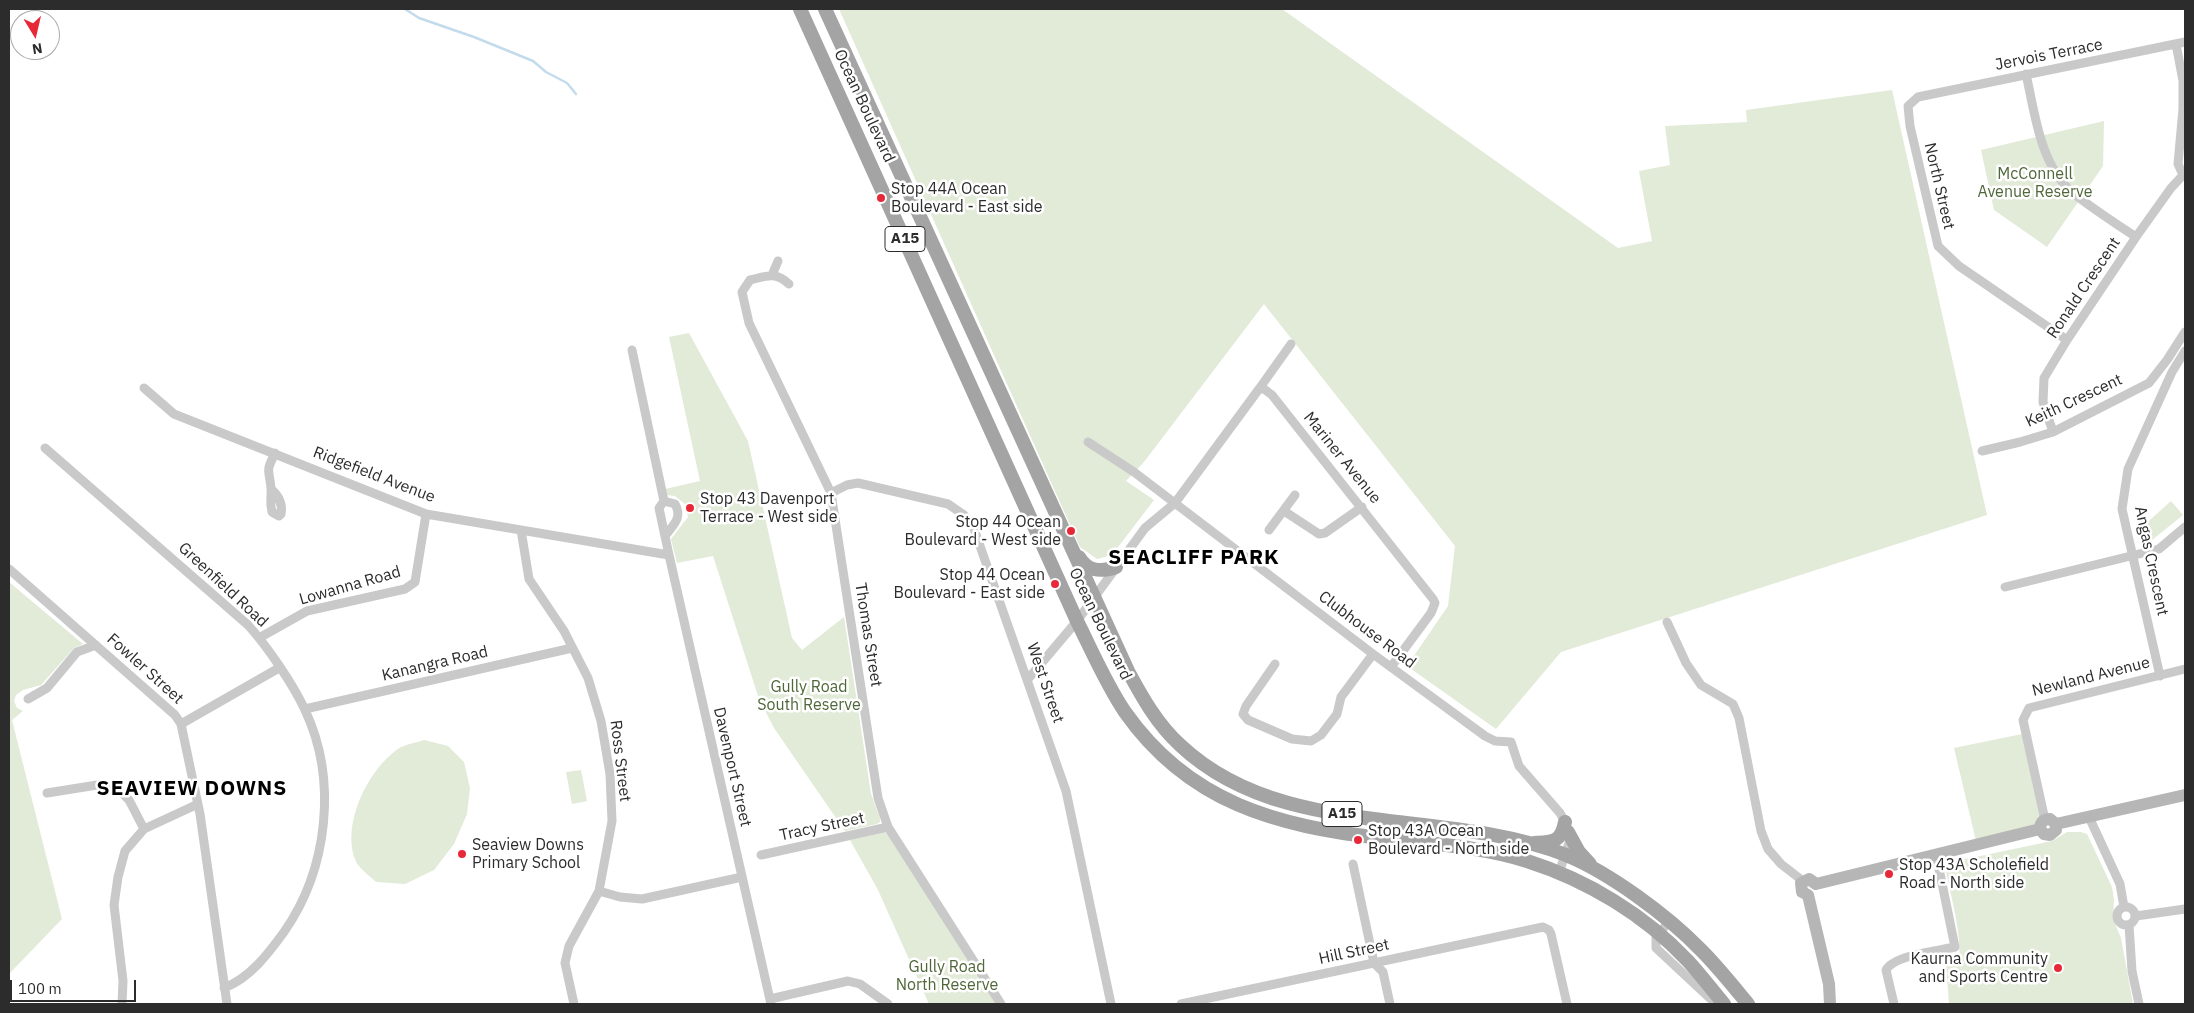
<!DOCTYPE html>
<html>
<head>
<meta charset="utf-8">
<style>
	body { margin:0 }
	#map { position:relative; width:2194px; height:1013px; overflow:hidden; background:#fff; font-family:"IBM Plex Sans",sans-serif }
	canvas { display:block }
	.frame { position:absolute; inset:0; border:10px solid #2c2c2c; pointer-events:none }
	.north { position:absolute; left:10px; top:10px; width:50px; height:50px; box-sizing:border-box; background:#fff; border:1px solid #ababab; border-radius:50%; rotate:171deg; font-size:14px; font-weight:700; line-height:20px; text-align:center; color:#2c2c2c }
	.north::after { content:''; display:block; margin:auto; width:18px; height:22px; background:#e72937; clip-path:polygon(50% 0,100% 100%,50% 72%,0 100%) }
	.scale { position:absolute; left:10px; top:980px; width:126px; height:22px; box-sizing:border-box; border:2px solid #2c2c2c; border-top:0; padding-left:6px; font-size:15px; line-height:18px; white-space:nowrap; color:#2c2c2c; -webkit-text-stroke:4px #fff; paint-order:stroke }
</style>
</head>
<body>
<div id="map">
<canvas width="2194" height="1013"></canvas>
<div class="frame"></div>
<div class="north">N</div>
<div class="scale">100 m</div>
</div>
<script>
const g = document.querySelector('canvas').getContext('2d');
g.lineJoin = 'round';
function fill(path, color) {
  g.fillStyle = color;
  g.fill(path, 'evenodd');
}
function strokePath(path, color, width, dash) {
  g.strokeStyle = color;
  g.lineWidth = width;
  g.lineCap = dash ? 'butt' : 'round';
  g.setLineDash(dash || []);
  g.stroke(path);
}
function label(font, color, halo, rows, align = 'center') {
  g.font = font + ' "IBM Plex Sans",sans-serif';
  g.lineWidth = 5;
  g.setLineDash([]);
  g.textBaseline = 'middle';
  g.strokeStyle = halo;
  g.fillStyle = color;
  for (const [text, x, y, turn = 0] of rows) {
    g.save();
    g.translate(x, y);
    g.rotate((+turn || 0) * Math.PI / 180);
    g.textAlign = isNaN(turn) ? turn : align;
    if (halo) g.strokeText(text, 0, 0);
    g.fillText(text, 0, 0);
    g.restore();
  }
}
fill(new Path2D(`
	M 839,9 L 1282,9 L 1618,248 L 1652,241 L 1639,171 L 1670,165 L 1665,126 L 1747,122 L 1746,110 L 1892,90 L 1987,515 L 1561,652 L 1496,729 L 1407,666 L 1448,606 L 1455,546 L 1264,304 L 1144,462 L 1126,481 L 1154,500 L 1112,555 L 1097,559 L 1080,547 Z
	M 2104,121 L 2103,166 L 2047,247 L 1994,210 L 1981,150 Z
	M 689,333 L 748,441 L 792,638 L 802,650 L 844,617 L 871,794 L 880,818 L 880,822 L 877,824 L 845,831 L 774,728 L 759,699 L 713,556 L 677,563 L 671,539 L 688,517 L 686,505 L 675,496 L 667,495 L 665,489 L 700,481 L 669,337 Z
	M 2171,501 L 2183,515 L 2152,540 L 2141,528 Z
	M 9,582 L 83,644 L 74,648 L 41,685 L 23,690 L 16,695 L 14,701 L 17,708 L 23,711 L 12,720 L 62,919 L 10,973 Z
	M 2022,734 L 2042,819 L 2039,823 L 1976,841 L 1954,748 Z
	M 424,740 L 448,746 L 464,762 L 470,788 L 467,814 L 454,844 L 434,870 L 405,884 L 376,882 C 370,876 357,867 355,859 C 342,823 368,770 398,749 C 405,744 416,743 424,740 Z
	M 581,770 L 587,801 L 572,804 L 566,772 Z
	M 887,832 L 997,1004 L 929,1004 L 878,890 L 850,840 Z
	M 2067,832 L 2081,832 L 2087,834 L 2112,887 L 2114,900 L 2113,919 L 2121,938 L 2133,1004 L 1949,1004 L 1946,964 L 1959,964 C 1962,933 1952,902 1946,871 L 1947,863 L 2052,841 Z`), '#e2ead8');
strokePath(new Path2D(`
	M 405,9 L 419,18 L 474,37 L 533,61 L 546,72 L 567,83 L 576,94`), '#c3dbeb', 2.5);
strokePath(new Path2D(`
	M 2176,44 L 2183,81 L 2183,109 L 2178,164 L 2183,175
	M 2026,74 C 2035,114 2040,165 2073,193 C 2093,209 2115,223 2136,237
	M 772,275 L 778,261
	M 789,284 C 775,271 767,276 750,280 L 742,292 L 749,323 L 831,493 L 878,798 L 888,827 L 1001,1004
	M 2067,340 L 1959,266 L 1938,246 L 1910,126 L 1908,106 L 1918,97 L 2185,42
	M 632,350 L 664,501 L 675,504 C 683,518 673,525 665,536
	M 144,388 L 174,414 L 426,514 L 669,555
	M 1259,389 L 1291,344
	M 2053,432 L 2043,402 L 2044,378 L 2067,340 L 2136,237 L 2171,188 L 2185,173
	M 1088,442 L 1134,472 L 1373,654 L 1485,736 L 1495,741 L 1511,742 L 1519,766 L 1560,813 L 1565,822 L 1570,840 L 1559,873
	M 45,448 L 248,625 C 267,646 293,684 305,710 C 338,780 328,869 284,932 C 268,954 250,978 224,988
	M 1982,451 L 2020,442 L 2053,432 L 2149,383 L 2167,360 L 2185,332
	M 271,489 C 279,496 283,504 281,514 L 279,516 L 272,512 C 269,501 272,498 271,488 C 269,467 265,474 275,453
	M 831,493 L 847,485 L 858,483 L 948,504 L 964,515 L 973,526 L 1066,791 L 1111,1004
	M 664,501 L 659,508 L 669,555 L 771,1004
	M 1284,511 L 1319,534 L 1325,533 L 1362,507
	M 521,530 L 529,579 L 564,631 L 588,678 L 601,721 L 610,774 L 612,821 L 599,891 L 569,946 L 565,963 L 574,1004
	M 1269,530 L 1295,495
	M 9,569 L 175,715 L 181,724 L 200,814 L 227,1004
	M 2005,587 L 2159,549 L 2185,527
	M 1667,622 L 1686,663 L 1701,685 L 1733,704 L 1739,718 L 1761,831 L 1768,849 L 1781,864 L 1803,881
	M 259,638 L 307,611 L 405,589 L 415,582 L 426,514
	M 1275,664 L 1246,706 L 1243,714 L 1248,720 L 1292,739 L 1311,741 L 1321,735 L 1337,714 L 1341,697 L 1373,654
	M 2160,676 L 2122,509 L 2128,469 L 2172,372 L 2185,351
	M 1028,679 L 1077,621 L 1145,528 L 1175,503 L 1259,389 L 1264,389 L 1272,395 L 1433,599 L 1435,603 L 1431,613 L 1391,667
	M 28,699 L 47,688 L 77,652 L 96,645
	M 305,709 L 572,648
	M 181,724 L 279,668
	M 47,793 L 97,785 L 116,787 L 129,800 L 144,829
	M 2089,817 L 2120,884 L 2124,907
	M 2045,820 L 2023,720 L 2029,708 L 2185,669
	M 761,855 L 888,827
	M 1353,864 L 1374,963 L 1383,972 L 1390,1004
	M 599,891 L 620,897 L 642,899 L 742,877
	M2117 916a9 9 0 1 1 18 0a9 9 0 1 1-18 0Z
	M 2136,916 L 2185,909
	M 1669,921 L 1656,938 L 1656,948 L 1716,1004
	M 2129,925 L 2132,971 L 2139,1004
	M 770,999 L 848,981 L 860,984 L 888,1004
	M 122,1004 L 123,981 L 114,905 L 118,877 L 125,851 L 144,829 L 198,804
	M 1181,1004 L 1543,927 L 1549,930 L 1551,934 L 1567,1004
	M 1894,1004 L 1886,970 C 1894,955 1938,951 1955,947 L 1936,854`), '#c9c9c9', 9);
strokePath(new Path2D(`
	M 2056,824 L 2185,795
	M 2040,829 L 2044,834 L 2050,835 L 2056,830 L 2056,824
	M 2040,829 C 2040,822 2044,819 2050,819 L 2056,824
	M 1816,884 L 2040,829
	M 1808,895 L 1829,984 L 1830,1004
	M 1808,895 L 1802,892 L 1801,883 L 1809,879 L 1816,884`), '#b6b6b6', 12);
strokePath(new Path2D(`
	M 800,9 L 1077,621 C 1092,651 1106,684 1125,712 C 1189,803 1277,826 1381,838 C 1430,844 1480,846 1527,861 C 1587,880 1645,915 1688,961 C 1701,975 1712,990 1724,1004
	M 825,9 L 1128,671 C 1142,697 1157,724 1180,745 C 1283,842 1442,806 1566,855 C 1610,873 1668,916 1701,950 C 1718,967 1733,986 1748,1004
	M 1079,557 C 1088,572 1101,572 1116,567
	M 1568,832 L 1579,852 L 1590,864
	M 1534,843 C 1552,842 1561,843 1565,822`), '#a4a4a4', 14);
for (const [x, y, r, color] of [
	[881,198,5,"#e72937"],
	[690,508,5,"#e72937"],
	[1071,531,5,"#e72937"],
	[1055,584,5,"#e72937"],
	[1358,840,5,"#e72937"],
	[462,854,5,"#e72937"],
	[1889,874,5,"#e72937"],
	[2058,968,5,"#e72937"]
]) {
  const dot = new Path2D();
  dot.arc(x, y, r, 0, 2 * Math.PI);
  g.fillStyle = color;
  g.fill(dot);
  strokePath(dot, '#fff', 2);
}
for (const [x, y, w] of [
	[905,239,40],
	[1342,814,40]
]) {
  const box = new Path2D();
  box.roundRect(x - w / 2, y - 12.5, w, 25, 4);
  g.fillStyle = '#fff';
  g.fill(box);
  strokePath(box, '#2c2c2c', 1);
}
label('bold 15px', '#2c2c2c', null, [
	["A15",905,239],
	["A15",1342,814]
]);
label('16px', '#2c2c2c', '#fff', [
	["Jervois Terrace",2049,55,-11],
	["Ocean Boulevard",864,106,65],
	["North Street",1939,186,77],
	["Ronald Crescent",2084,288,-56],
	["Keith Crescent",2074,401,-25],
	["Mariner Avenue",1342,458,51],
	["Ridgefield Avenue",374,475,21],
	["Angas Crescent",2151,561,78],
	["Greenfield Road",223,585,43],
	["Lowanna Road",350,586,-16],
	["Ocean Boulevard",1100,624,64],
	["Clubhouse Road",1367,630,37],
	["Thomas Street",868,635,81],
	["Kanangra Road",435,664,-13],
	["Fowler Street",145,669,42],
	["Newland Avenue",2091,677,-14],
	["West Street",1045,683,71],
	["Ross Street",620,761,83],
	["Davenport Street",732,767,77],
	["Tracy Street",822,827,-12],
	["Hill Street",1354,952,-12]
]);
label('16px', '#4f6739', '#fff', [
	["McConnell",2035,174],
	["Avenue Reserve",2035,192],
	["Gully Road",809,687],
	["South Reserve",809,705],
	["Gully Road",947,967],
	["North Reserve",947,985]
]);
label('16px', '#2c2c2c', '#fff', [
	["Stop 44A Ocean",891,189],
	["Boulevard - East side",891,207],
	["Stop 43 Davenport",700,499],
	["Terrace - West side",700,517],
	["Stop 44 Ocean",1061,522,"right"],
	["Boulevard - West side",1061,540,"right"],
	["Stop 44 Ocean",1045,575,"right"],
	["Boulevard - East side",1045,593,"right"],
	["Stop 43A Ocean",1368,831],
	["Boulevard - North side",1368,849],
	["Seaview Downs",472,845],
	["Primary School",472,863],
	["Stop 43A Scholefield",1899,865],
	["Road - North side",1899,883],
	["Kaurna Community",2048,959,"right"],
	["and Sports Centre",2048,977,"right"]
], 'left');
g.letterSpacing = '1px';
label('bold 21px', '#000', '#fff', [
	["SEACLIFF PARK",1194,558],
	["SEAVIEW DOWNS",192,789]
]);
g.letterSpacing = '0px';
</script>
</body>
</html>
